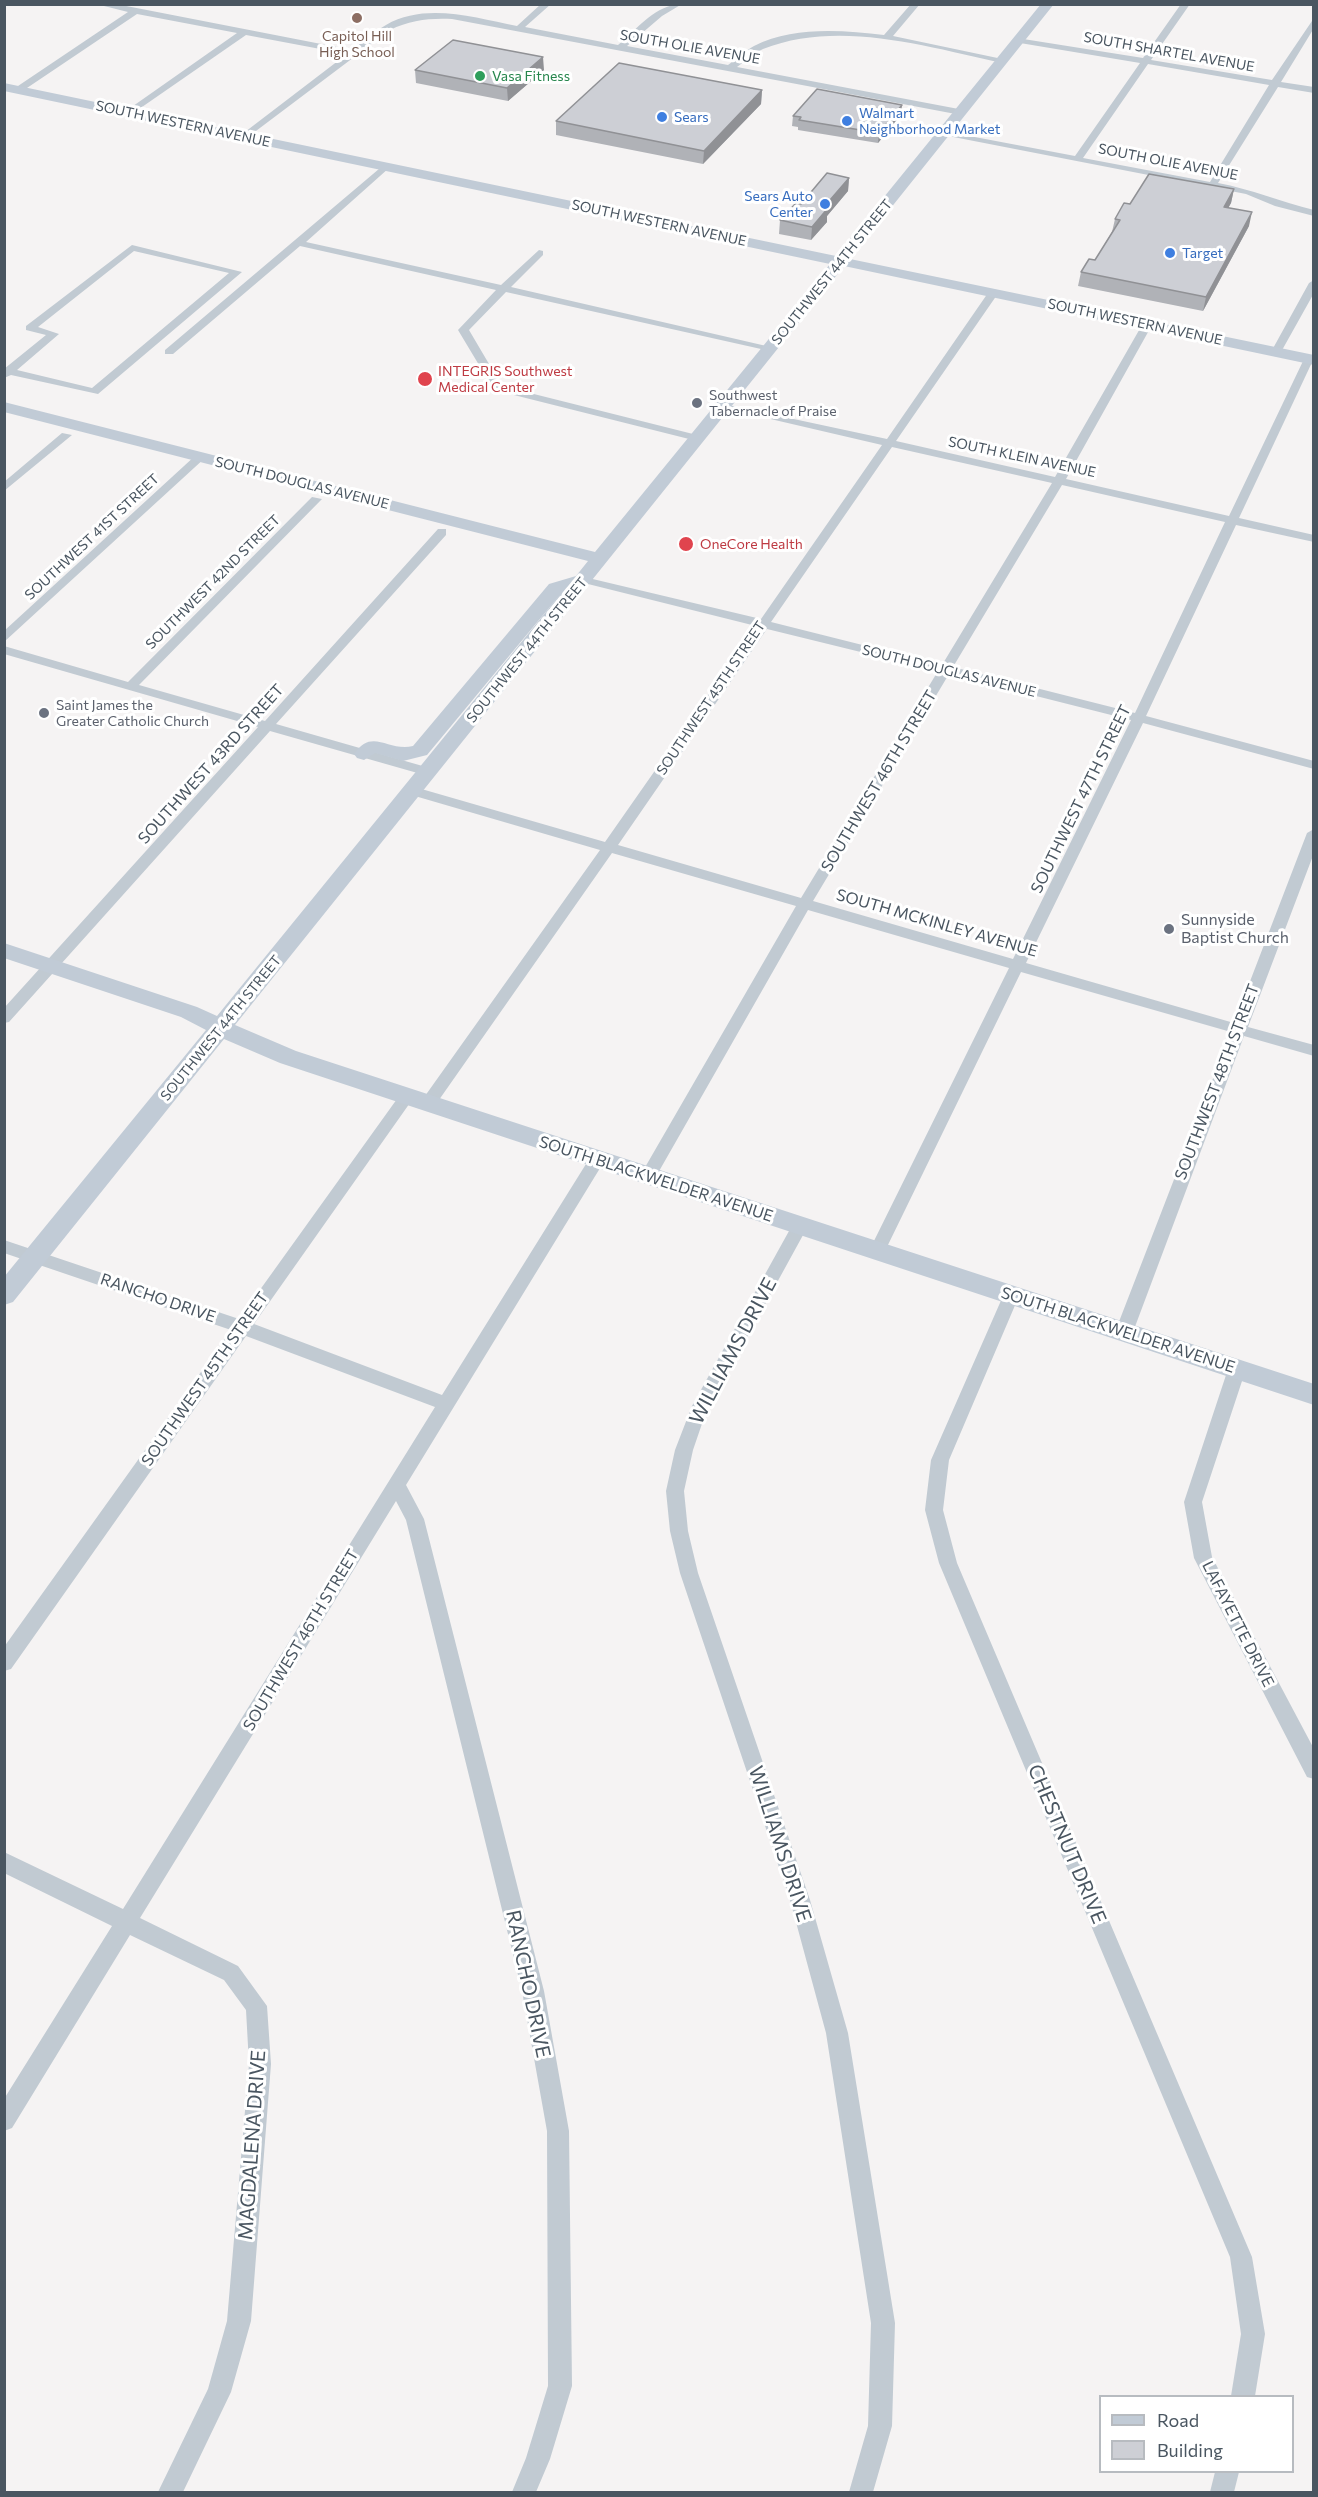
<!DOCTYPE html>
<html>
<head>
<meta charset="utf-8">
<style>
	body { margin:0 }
	#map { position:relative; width:1318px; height:2497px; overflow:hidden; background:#f5f3f3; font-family:Commissioner,sans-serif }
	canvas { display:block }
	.frame { position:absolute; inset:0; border:6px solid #4a5661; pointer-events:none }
	.legend { position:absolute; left:1099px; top:2395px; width:195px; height:78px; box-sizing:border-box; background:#fff; border:2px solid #b7bbc0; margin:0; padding:8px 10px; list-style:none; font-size:18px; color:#4a5661 }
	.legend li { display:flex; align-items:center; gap:12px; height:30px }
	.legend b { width:30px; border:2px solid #b7bbc0 }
</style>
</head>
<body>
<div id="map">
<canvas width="1318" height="2497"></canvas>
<div class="frame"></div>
<ul class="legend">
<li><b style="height:8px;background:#c1cbd6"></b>Road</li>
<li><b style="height:16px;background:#cdcfd5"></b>Building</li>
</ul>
</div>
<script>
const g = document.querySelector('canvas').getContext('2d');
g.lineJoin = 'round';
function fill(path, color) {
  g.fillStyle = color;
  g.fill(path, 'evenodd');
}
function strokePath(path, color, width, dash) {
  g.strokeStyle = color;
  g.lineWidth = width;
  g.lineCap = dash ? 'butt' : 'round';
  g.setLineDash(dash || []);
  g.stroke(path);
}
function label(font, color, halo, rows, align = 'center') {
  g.font = font + ' Commissioner,sans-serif';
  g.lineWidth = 6;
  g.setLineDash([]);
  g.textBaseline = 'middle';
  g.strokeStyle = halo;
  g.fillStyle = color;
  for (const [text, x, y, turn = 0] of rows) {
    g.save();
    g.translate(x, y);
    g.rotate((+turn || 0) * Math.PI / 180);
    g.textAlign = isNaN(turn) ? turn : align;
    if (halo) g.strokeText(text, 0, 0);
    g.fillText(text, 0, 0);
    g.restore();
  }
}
fill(new Path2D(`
	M 96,4 L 116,4 L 352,50 C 363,42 374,32 386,25 C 426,2 475,18 517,26 L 541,4 L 551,4 L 525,27 L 618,45 C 637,29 656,4 682,4 L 662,16 L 627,46 L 728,65 C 736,59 745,51 754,46 C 793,26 842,30 884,35 L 911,4 L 920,4 L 893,36 L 1007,60 L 1003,63 C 927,47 839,19 763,49 C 754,53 745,61 737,67 L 964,110 L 966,112 L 961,115 L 452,19 C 430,18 410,20 390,30 L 244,140 L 241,139 L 241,135 L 347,54 L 246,35 L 129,116 L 124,113 L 126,111 L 237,33 L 137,14 L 21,92 L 15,92 L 15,88 L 128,12 Z
	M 1181,4 L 1190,4 L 1151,60 L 1272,80 L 1314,18 L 1314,28 L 1281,82 L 1314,87 L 1314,93 L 1278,87 L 1218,183 C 1251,189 1281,202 1314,210 L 1314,216 L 1275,206 L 1246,194 L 938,134 L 943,131 L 1075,156 L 1140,63 L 1020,43 L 1017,42 L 1017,38 L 1143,58 ZM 1148,64 L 1269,85 L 1210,182 L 1083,158 Z
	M 386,163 L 389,164 L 389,168 L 306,242 L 501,285 L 539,250 L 543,251 L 543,255 L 511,287 L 775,348 L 770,351 L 506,292 L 469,330 L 502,386 L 701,436 L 701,440 L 697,441 L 494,390 L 458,330 L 496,290 L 300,246 L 173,354 L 165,354 L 165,350 Z
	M 132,245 L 242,272 L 98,394 L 11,375 L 4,378 L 4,369 L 46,335 L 26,330 L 26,326 ZM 134,251 L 229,273 L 92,388 L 17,370 L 59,334 L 38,327 Z
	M 1314,280 L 1314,293 L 1281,352 L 1272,354 L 1271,352 L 1309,283 Z
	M 990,290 L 999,292 L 896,441 L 1055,477 L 1142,325 L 1147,322 L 1152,325 L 1066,479 L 1229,516 L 1304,359 L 1309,356 L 1314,358 L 1239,518 L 1314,535 L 1314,542 L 1236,525 L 1146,716 L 1314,761 L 1314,769 L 1143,723 L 1026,963 L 1234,1023 L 1307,833 L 1314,829 L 1314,853 L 1248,1027 L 1314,1045 L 1314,1056 L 1244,1036 L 1133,1332 L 1130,1337 L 1118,1337 L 1115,1332 L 1231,1032 L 1021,972 L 885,1251 L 883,1256 L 871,1256 L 869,1251 L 1009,968 L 808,910 L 654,1180 L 648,1182 L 640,1176 L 796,906 L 612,853 L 434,1107 L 428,1109 L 420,1103 L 600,850 L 408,794 L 408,788 L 418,788 L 605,842 L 756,626 L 580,582 L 580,576 L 761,619 L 882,445 L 719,407 L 719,403 L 887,439 ZM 892,447 L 1052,483 L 942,665 L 771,622 ZM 1062,485 L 1225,522 L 1135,713 L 953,667 ZM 767,629 L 938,671 L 801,898 L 618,845 ZM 949,674 L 1131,720 L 1013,959 L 813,901 Z
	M 62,433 L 72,435 L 4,491 L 4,482 Z
	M 196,455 L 206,457 L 4,642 L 4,631 Z
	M 312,497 L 322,499 L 139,685 L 265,721 L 438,529 L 446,529 L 446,535 L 276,724 L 433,769 L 435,772 L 428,776 L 270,731 L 9,1022 L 4,1023 L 4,1008 L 258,727 L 4,654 L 4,646 L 128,682 Z
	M 407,1090 L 412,1092 L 415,1096 L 412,1100 L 254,1324 L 442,1395 L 591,1156 L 603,1156 L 605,1160 L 406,1485 L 424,1519 L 544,1991 L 569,2131 L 572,2386 L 550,2459 L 536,2492 L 512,2492 L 526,2458 L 548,2386 L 547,2131 L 522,1991 L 406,1520 L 396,1501 L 140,1918 L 238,1966 L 267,2006 L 271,2064 L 251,2321 L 231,2392 L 183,2492 L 158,2492 L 208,2389 L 227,2321 L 249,2064 L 246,2010 L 224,1980 L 130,1935 L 12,2128 L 4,2131 L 4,2099 L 112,1926 L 4,1873 L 4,1852 L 123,1909 L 435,1407 L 246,1336 L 11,1669 L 4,1671 L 4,1647 L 231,1330 L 4,1253 L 4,1240 L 239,1319 L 402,1092 Z
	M 800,1220 L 806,1222 L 808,1226 L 706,1412 L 693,1450 L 684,1491 L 688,1531 L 698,1573 L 810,1900 L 848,2033 L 895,2323 L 892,2426 L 873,2492 L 849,2492 L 868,2426 L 871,2323 L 826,2033 L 790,1900 L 680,1573 L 670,1531 L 666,1491 L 675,1450 L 692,1406 L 794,1222 Z
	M 1011,1289 L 1017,1291 L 1019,1296 L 949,1460 L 943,1510 L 957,1563 L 1252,2257 L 1265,2334 L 1255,2396 L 1231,2396 L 1241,2334 L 1230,2257 L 939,1563 L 925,1510 L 931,1460 L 1003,1296 L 1005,1291 Z
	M 1237,1362 L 1243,1364 L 1246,1369 L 1202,1502 L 1212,1557 L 1314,1749 L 1314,1779 L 1307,1777 L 1194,1558 L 1184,1502 L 1228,1369 L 1231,1364 Z
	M 1215,2472 L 1239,2472 L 1234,2492 L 1210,2492 Z`), '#c1cad2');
fill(new Path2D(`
	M 1041,4 L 1054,4 L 850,259 L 1314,355 L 1314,365 L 844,266 L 235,1025 L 296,1051 L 1314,1384 L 1314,1405 L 280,1063 L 224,1039 L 13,1302 L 4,1305 L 4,1277 L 206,1030 L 181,1017 L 4,958 L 4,943 L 197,1007 L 217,1016 L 563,591 L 427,755 L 403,761 L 375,753 L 364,760 L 357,758 L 354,754 C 372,727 388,752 413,746 L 549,584 L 576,576 L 588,561 L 4,412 L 4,402 L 595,552 L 830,264 L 4,91 L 4,83 L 836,256 Z`), '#c1cbd6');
fill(new Path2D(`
	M 415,70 L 544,70 L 508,101 L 416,83 Z
	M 762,90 L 761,104 L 703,164 L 556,135 L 556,121 Z
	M 901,115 L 878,143 L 798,130 L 798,127 L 792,126 L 793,116 Z
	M 849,178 L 848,191 L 827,216 L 827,222 L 811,240 L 779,234 L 780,220 L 801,204 Z
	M 1234,189 L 1231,203 L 1228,208 L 1249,226 L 1203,311 L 1078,286 L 1081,272 L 1095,260 L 1112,232 L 1115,219 Z`), '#b0b2b7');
fill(new Path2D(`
	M 543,57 L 544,70 L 508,101 L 507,88 Z
	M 762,90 L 761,104 L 703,164 L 704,151 Z
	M 902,105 L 901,115 L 878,143 L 879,133 Z
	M 849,178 L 848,191 L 827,216 L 827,222 L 811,240 L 812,227 L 824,207 Z
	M 1234,189 L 1231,203 L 1221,221 L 1224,207 Z
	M 1252,212 L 1249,226 L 1203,311 L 1206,297 Z`), '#909195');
const building = new Path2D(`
	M 453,40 L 543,57 L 507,88 L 415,70 Z
	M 619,63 L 762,90 L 704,151 L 556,121 Z
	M 817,89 L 902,105 L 879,133 L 799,120 L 801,117 L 793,116 Z
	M 827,173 L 849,178 L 824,207 L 828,208 L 812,227 L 780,220 L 796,203 L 801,204 Z
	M 1149,174 L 1234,189 L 1224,207 L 1252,212 L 1206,297 L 1081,272 L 1089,259 L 1095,260 L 1120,220 L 1115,219 L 1124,203 L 1130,204 Z`);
fill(building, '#cdcfd5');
strokePath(building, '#909195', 1.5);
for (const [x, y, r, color] of [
	[357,18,6,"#8d6e63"],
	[480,76,6,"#2e9e5b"],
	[662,117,6,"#3f7fe0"],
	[847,121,6,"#3f7fe0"],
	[825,204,6,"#3f7fe0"],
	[1170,253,6,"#3f7fe0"],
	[425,379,8,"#e0444e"],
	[697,403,6,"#6b7280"],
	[686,544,8,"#e0444e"],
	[44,713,6,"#6b7280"],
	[1169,929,6,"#6b7280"]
]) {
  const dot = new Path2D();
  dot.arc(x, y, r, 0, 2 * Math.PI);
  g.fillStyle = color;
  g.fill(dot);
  strokePath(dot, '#fff', 2);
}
label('14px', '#785e54', '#fff', [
	["Capitol Hill",357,36],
	["High School",357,52]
]);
label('14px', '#4a5661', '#fff', [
	["SOUTH OLIE AVENUE",690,47,10],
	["SOUTH SHARTEL AVENUE",1169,52,10],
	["SOUTH WESTERN AVENUE",183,124,12],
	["SOUTH OLIE AVENUE",1168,162,11],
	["SOUTH WESTERN AVENUE",659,223,12],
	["SOUTHWEST 44TH STREET",832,272,-51],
	["SOUTH WESTERN AVENUE",1135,322,12],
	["SOUTH KLEIN AVENUE",1022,457,12],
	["SOUTH DOUGLAS AVENUE",302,483,14],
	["SOUTHWEST 41ST STREET",92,537,-43],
	["SOUTHWEST 42ND STREET",213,582,-45],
	["SOUTHWEST 44TH STREET",527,650,-51],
	["SOUTH DOUGLAS AVENUE",949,671,14],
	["SOUTHWEST 45TH STREET",711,698,-56],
	["SOUTHWEST 44TH STREET",221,1028,-51]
]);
label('14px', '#27864d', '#fff', [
	["Vasa Fitness",492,76]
], 'left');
label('14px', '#366cbe', '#fff', [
	["Walmart",859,113],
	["Neighborhood Market",859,129],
	["Sears",674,117],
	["Sears Auto",813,196,"right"],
	["Center",813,212,"right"],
	["Target",1182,253]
], 'left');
label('14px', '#be3a42', '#fff', [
	["INTEGRIS Southwest",438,371],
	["Medical Center",438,387],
	["OneCore Health",700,544]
], 'left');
label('14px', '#5b616d', '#fff', [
	["Southwest",709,395],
	["Tabernacle of Praise",709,411],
	["Saint James the",56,705],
	["Greater Catholic Church",56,721]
], 'left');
label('16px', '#4a5661', '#fff', [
	["SOUTHWEST 43RD STREET",211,764,-48],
	["SOUTHWEST 46TH STREET",879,781,-59],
	["SOUTHWEST 47TH STREET",1081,799,-64],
	["SOUTH MCKINLEY AVENUE",937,923,16],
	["SOUTHWEST 48TH STREET",1217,1082,-69],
	["SOUTH BLACKWELDER AVENUE",656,1179,18],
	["RANCHO DRIVE",158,1298,19],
	["SOUTH BLACKWELDER AVENUE",1118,1330,18],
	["SOUTHWEST 45TH STREET",205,1379,-55],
	["LAFAYETTE DRIVE",1238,1624,63],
	["SOUTHWEST 46TH STREET",301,1640,-59]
]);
label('16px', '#5b616d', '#fff', [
	["Sunnyside",1181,920],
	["Baptist Church",1181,938]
], 'left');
label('20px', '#4a5661', '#fff', [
	["WILLIAMS DRIVE",733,1351,-62],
	["WILLIAMS DRIVE",780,1844,72],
	["CHESTNUT DRIVE",1067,1844,67],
	["RANCHO DRIVE",528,1984,78],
	["MAGDALENA DRIVE",252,2145,-86]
]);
</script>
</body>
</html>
